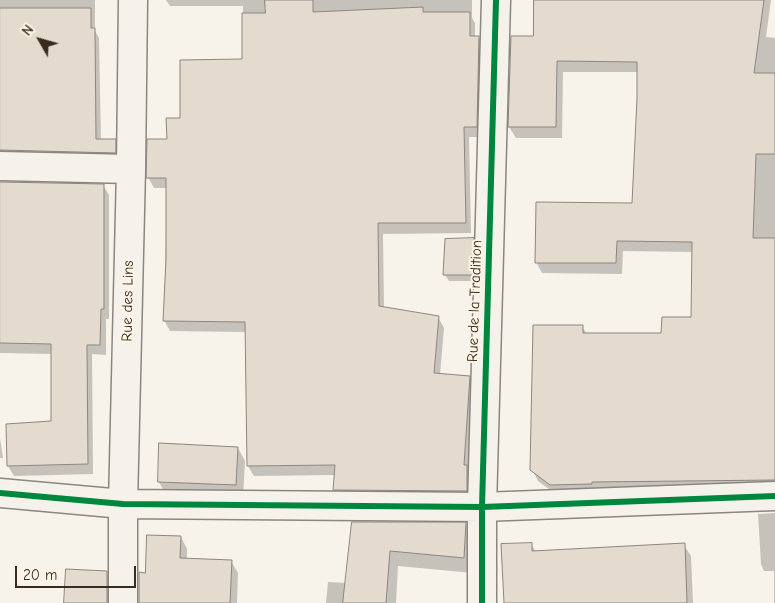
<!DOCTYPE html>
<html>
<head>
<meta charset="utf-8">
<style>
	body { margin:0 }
	#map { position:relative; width:775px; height:603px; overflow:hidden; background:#f7f3ea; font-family:"Comic Neue",sans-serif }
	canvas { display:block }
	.north { position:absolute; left:15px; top:15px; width:50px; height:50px; -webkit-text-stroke:4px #fcf5e5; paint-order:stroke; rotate:308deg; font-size:14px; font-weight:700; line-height:20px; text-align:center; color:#3b2a1e }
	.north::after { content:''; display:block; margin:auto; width:18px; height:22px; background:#3b2a1e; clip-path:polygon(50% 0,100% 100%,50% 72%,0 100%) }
	.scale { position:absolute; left:15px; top:566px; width:121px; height:22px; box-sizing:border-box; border:2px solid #3b2a1e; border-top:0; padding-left:6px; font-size:15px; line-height:18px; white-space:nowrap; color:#3b2a1e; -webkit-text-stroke:4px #fcf5e5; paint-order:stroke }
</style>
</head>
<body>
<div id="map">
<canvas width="775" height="603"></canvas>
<div class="north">N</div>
<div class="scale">20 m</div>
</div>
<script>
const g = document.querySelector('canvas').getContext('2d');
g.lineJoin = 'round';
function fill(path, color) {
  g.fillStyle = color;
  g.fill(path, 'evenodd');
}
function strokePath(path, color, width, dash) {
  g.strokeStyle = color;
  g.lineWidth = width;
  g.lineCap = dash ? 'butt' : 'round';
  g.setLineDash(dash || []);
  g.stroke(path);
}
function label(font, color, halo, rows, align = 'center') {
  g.font = font + ' "Comic Neue",sans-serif';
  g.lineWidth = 4;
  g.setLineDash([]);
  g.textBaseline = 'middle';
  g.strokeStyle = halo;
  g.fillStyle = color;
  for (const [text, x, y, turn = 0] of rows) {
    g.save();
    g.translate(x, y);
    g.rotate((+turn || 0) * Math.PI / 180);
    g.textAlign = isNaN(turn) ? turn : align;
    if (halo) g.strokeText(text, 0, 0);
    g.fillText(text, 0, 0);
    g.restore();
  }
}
fill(new Path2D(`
	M 0,0 L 95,0 L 95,31 L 99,38 L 101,141 L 115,141 L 120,150 L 120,162 L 0,161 Z
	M 166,0 L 472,0 L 472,18 L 475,23 L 475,37 L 479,37 L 485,47 L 482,137 L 469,137 L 471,233 L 383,234 L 384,308 L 438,317 L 444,328 L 440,375 L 469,377 L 475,387 L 472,501 L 340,500 L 334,490 L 335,475 L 254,476 L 248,466 L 246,332 L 170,331 L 164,320 L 167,188 L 154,188 L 148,177 L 182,120 L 243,60 L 243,6 L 170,6 Z
	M 534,0 L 771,0 L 766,37 L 775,38 L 775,491 L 557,495 L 538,481 L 532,469 L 582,327 L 587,334 L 663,334 L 692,318 L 693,252 L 623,251 L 622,274 L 542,273 L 536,262 L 634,204 L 638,72 L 563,72 L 562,138 L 516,138 L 509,127 L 534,37 Z
	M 0,183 L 103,185 L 109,195 L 109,319 L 106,319 L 106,355 L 92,354 L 93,474 L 14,476 L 8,466 L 7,425 L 52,423 L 52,354 L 0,353 Z
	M 473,239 L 477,246 L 476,281 L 449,281 L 445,275 Z
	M 0,438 L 3,458 L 0,458 Z
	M 160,445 L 238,448 L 245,461 L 243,498 L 166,495 L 159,482 Z
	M 775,513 L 775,603 L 774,603 L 774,571 L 764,571 L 761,564 L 758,514 Z
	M 353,523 L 465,524 L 474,539 L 473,573 L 398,566 L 396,603 L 326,603 L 328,582 L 347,583 Z
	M 181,537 L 187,549 L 187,560 L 231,561 L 238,573 L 237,603 L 140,603 L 146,574 Z
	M 531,544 L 536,552 L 684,545 L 691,556 L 693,603 L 505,603 Z
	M 107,572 L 113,584 L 113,603 L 65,603 Z`), '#0003');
const building = new Path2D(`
	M 265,0 L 313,0 L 313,12 L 423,7 L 423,12 L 470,12 L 470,36 L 479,36 L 477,127 L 464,127 L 466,223 L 378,223 L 379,306 L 439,316 L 434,373 L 470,376 L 464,465 L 467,465 L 467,491 L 333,490 L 335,465 L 247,466 L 245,322 L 163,321 L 166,259 L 166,178 L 146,178 L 147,139 L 167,139 L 166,118 L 180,118 L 180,60 L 242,59 L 242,13 L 265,13 Z
	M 534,0 L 764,0 L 754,73 L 775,73 L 775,154 L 756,154 L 753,238 L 775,238 L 775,480 L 592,482 L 592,484 L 550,485 L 530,470 L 533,325 L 583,325 L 583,333 L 661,333 L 662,317 L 691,317 L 692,242 L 617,241 L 616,263 L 535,263 L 536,202 L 632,203 L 637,98 L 637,62 L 557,61 L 556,127 L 508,127 L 511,36 L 533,36 Z
	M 0,8 L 91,8 L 91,28 L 95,28 L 96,139 L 116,139 L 116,153 L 0,150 Z
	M 0,182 L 104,184 L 104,309 L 101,309 L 100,345 L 87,345 L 88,464 L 7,466 L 6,424 L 51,421 L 51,344 L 0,343 Z
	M 474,238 L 473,275 L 443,275 L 445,239 Z
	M 159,443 L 238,447 L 236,485 L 158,482 Z
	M 352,522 L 466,522 L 464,558 L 390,551 L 386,603 L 343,603 Z
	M 147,535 L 181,536 L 180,558 L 232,560 L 230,603 L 139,603 L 139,572 L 145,573 Z
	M 532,543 L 532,551 L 685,543 L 687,603 L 504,603 L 501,544 Z
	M 66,569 L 107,571 L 107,603 L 64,603 Z`);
fill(building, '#e4dace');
strokePath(building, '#8b867f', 1);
const minor = new Path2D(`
	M 0,166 L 131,169
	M 0,493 L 123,504 L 482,507 L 775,496
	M 123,603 L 123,504 L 131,169 L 133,0
	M 482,603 L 482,507 L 496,0`);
strokePath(minor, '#8b867f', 31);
strokePath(minor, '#f5f2ec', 28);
strokePath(new Path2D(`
	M 0,493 L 123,504 L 482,507 L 775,496
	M 482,603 L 482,507 L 496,0`), '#00873e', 6);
label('15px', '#3b2a1e', '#fcf5e5', [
	["Rue des Lins",128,301,-89],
	["Rue de la Tradition",475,301,-88]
]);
</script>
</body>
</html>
